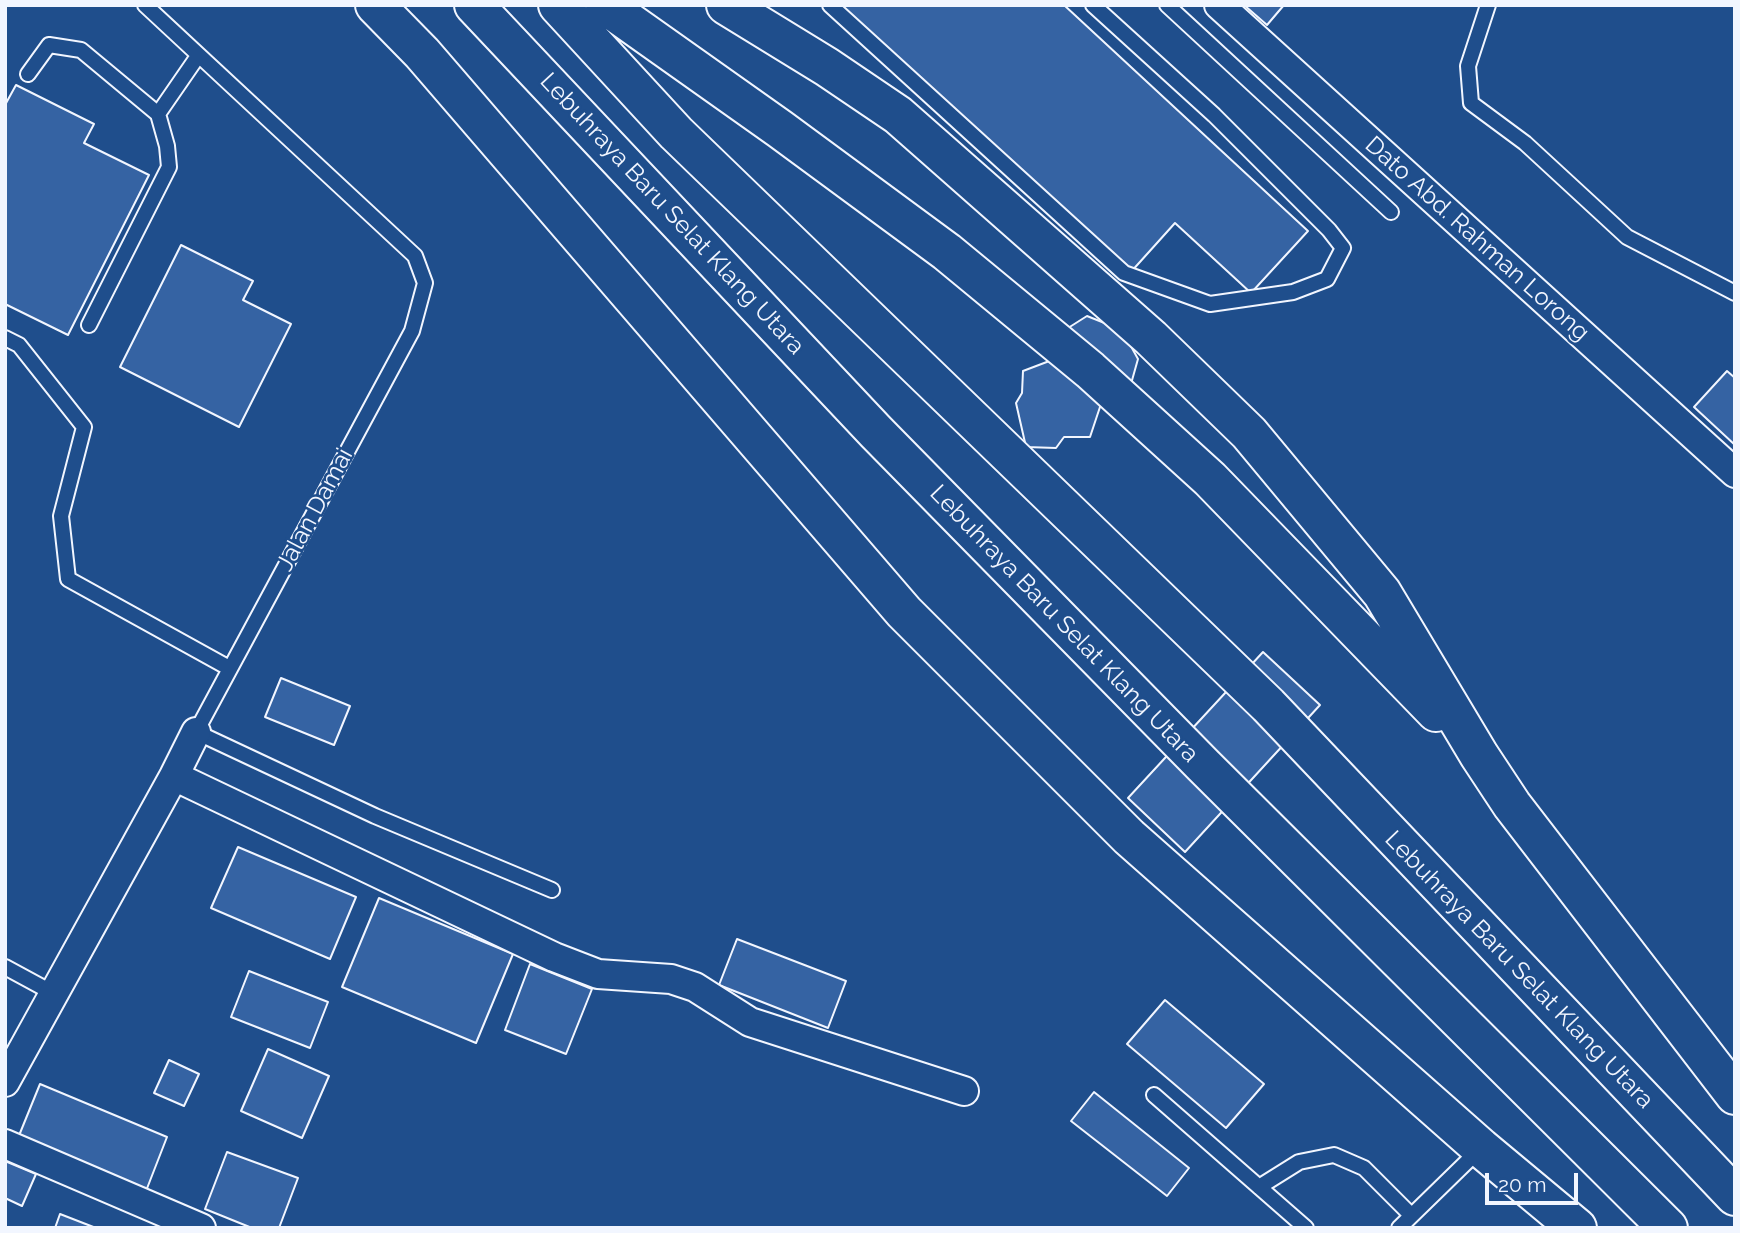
<!DOCTYPE html>
<html>
<head>
<meta charset="utf-8">
<style>
	body { margin:0 }
	#map { position:relative; width:1740px; height:1233px; overflow:hidden; background:#1f4e8c; font-family:Raleway,sans-serif }
	canvas { display:block }
	.frame { position:absolute; inset:0; border:7px solid #f2f6ff; pointer-events:none }
	.scale { position:absolute; left:1485px; top:1173px; width:93px; height:32px; box-sizing:border-box; border:4px solid #f2f6ff; border-top:0; padding-left:9px; font-size:21px; line-height:24px; white-space:nowrap; color:#f2f6ff; -webkit-text-stroke:5px #1f4e8c; paint-order:stroke }
</style>
</head>
<body>
<div id="map">
<canvas width="1740" height="1233"></canvas>
<div class="frame"></div>
<div class="scale">20 m</div>
</div>
<script>
const g = document.querySelector('canvas').getContext('2d');
g.lineJoin = 'round';
function fill(path, color) {
  g.fillStyle = color;
  g.fill(path, 'evenodd');
}
function strokePath(path, color, width, dash) {
  g.strokeStyle = color;
  g.lineWidth = width;
  g.lineCap = dash ? 'butt' : 'round';
  g.setLineDash(dash || []);
  g.stroke(path);
}
function label(font, color, halo, rows, align = 'center') {
  g.font = font + ' Raleway,sans-serif';
  g.lineWidth = 5;
  g.setLineDash([]);
  g.textBaseline = 'middle';
  g.strokeStyle = halo;
  g.fillStyle = color;
  for (const [text, x, y, turn = 0] of rows) {
    g.save();
    g.translate(x, y);
    g.rotate((+turn || 0) * Math.PI / 180);
    g.textAlign = isNaN(turn) ? turn : align;
    if (halo) g.strokeText(text, 0, 0);
    g.fillText(text, 0, 0);
    g.restore();
  }
}
const building = new Path2D(`
	M 840,5 L 1064,5 L 1308,231 L 1251,293 L 1175,223 L 1130,273 Z
	M 1244,5 L 1284,5 L 1267,25 Z
	M 16,85 L 94,124 L 84,143 L 149,175 L 68,335 L 5,304 L 5,105 Z
	M 181,245 L 253,281 L 243,300 L 291,324 L 239,427 L 120,367 Z
	M 1087,316 L 1122,330 L 1138,359 L 1129,391 L 1111,395 L 1100,407 L 1090,437 L 1064,437 L 1056,448 L 1026,447 L 1016,403 L 1022,393 L 1023,371 L 1052,360 L 1057,335 Z
	M 1727,371 L 1735,378 L 1735,445 L 1694,407 Z
	M 1263,652 L 1320,705 L 1185,852 L 1128,798 Z
	M 281,678 L 350,706 L 334,745 L 265,717 Z
	M 238,847 L 356,897 L 330,959 L 211,908 Z
	M 379,898 L 513,954 L 476,1043 L 342,987 Z
	M 737,939 L 846,981 L 828,1028 L 719,985 Z
	M 530,964 L 592,989 L 566,1054 L 505,1030 Z
	M 249,971 L 328,1002 L 310,1048 L 231,1017 Z
	M 1165,1000 L 1264,1084 L 1226,1128 L 1127,1044 Z
	M 268,1049 L 329,1076 L 302,1138 L 241,1111 Z
	M 169,1060 L 199,1074 L 184,1106 L 154,1093 Z
	M 40,1084 L 167,1137 L 146,1191 L 18,1138 Z
	M 1094,1092 L 1189,1168 L 1167,1196 L 1071,1121 Z
	M 227,1152 L 298,1178 L 279,1228 L 252,1228 L 205,1209 Z
	M 5,1161 L 36,1174 L 22,1206 L 5,1198 Z
	M 60,1214 L 96,1228 L 55,1228 Z`);
fill(building, '#3563a3');
strokePath(building, '#f2f6ff', 2);
const service = new Path2D(`
	M 145,5 L 415,256 L 425,283 L 412,331 L 196,732 L 375,816 L 552,890
	M 830,5 L 1124,273 L 1210,304 L 1293,292 L 1327,279 L 1343,248 L 1329,230 L 1214,115 L 1093,5
	M 1167,5 L 1391,212
	M 1488,5 L 1468,66 L 1471,103 L 1525,143 L 1627,237 L 1735,293
	M 28,74 L 49,45 L 81,50 L 158,114
	M 89,325 L 169,167 L 167,146 L 158,114 L 198,56
	M 5,338 L 19,345 L 84,427 L 61,516 L 68,579 L 229,668
	M 5,967 L 53,993
	M 1154,1095 L 1306,1228
	M 1259,1187 L 1299,1162 L 1334,1155 L 1364,1168 L 1411,1215
	M 1399,1228 L 1480,1149`);
const minor = new Path2D(`
	M 1219,5 L 1735,473
	M 174,776 L 554,957 L 598,974 L 671,979 L 695,987 L 750,1022 L 964,1091
	M 5,1082 L 174,776 L 196,732
	M 5,1144 L 201,1228`);
const motorway = new Path2D(`
	M 375,5 L 422,53 L 904,612 L 1129,837 L 1481,1148 L 1577,1228
	M 474,5 L 876,432 L 1203,765 L 1668,1228
	M 558,5 L 676,133 L 1268,705 L 1735,1196
	M 605,5 L 780,129 L 947,252 L 1090,370 L 1210,479 L 1436,712
	M 726,5 L 827,67 L 898,115 L 1151,338 L 1249,433 L 1382,593 L 1479,755 L 1512,805 L 1735,1095`);
strokePath(service, '#f2f6ff', 18);
strokePath(minor, '#f2f6ff', 32);
strokePath(motorway, '#f2f6ff', 42);
strokePath(service, '#1f4e8c', 14);
strokePath(minor, '#1f4e8c', 28);
strokePath(motorway, '#1f4e8c', 38);
label('24px', '#f2f6ff', '#1f4e8c', [
	["Lebuhraya Baru Selat Klang Utara",672,214,47],
	["Dato Abd. Rahman Lorong",1477,239,42],
	["Jalan Damai",315,510,-62],
	["Lebuhraya Baru Selat Klang Utara",1064,624,46],
	["Lebuhraya Baru Selat Klang Utara",1519,970,46]
]);
</script>
</body>
</html>
